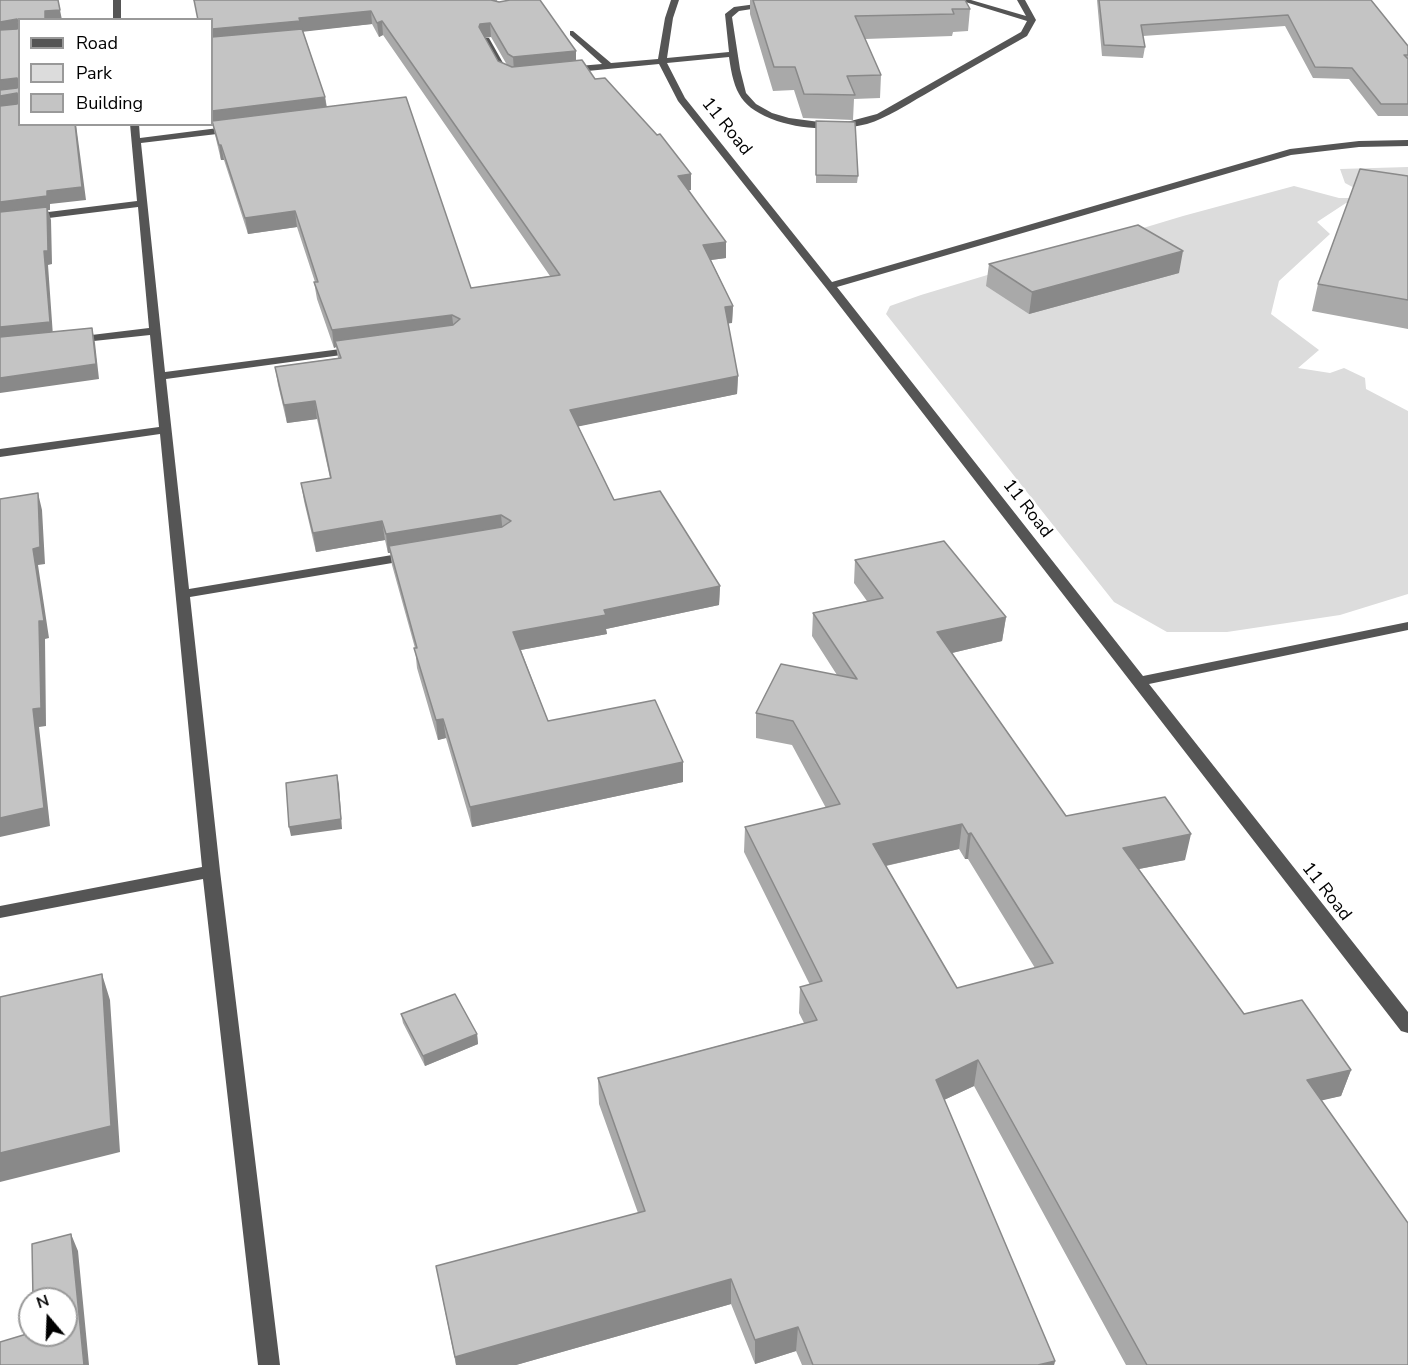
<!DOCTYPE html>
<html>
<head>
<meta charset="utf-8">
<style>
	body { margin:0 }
	#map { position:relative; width:1408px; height:1365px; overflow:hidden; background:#fff; font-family:"Nunito Sans",sans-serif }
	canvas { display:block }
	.legend { position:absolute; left:18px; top:18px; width:195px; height:108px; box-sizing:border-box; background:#fff; border:2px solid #999; margin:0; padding:8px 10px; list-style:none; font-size:18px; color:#000 }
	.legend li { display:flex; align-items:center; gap:12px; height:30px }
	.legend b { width:30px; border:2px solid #999 }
	.north { position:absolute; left:18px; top:1287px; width:60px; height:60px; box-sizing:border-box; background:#fff; border:2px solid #999; border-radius:50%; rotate:341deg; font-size:16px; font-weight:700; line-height:24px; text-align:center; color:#000 }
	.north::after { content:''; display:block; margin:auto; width:21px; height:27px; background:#000; clip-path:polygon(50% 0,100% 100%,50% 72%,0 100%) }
</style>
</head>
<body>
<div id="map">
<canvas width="1408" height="1365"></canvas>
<ul class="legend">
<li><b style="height:8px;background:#555"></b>Road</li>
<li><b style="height:16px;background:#dcdcdc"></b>Park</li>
<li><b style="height:16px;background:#c4c4c4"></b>Building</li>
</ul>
<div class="north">N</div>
</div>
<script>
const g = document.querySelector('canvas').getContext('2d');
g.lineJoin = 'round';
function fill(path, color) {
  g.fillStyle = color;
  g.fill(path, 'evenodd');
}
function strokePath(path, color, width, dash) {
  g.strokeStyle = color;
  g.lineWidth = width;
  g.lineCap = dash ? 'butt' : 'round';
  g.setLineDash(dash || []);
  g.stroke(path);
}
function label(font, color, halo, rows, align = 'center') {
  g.font = font + ' "Nunito Sans",sans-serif';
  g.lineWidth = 5;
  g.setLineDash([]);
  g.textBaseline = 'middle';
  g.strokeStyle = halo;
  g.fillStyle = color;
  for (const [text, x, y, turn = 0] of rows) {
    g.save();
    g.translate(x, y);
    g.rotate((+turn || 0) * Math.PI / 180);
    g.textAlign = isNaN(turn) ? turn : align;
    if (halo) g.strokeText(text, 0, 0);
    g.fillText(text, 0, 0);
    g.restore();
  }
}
fill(new Path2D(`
	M 1408,167 L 1408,199 L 1346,203 L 1317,222 L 1330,234 L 1279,281 L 1271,314 L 1319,350 L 1298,368 L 1330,373 L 1344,368 L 1365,378 L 1366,389 L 1408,411 L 1408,594 L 1340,615 L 1227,632 L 1167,632 L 1114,602 L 886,314 L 890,306 L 921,295 L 1183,216 L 1294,186 L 1339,198 L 1366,198 L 1360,191 L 1345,183 L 1340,169 Z`), '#dcdcdc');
fill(new Path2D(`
	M 113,0 L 121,0 L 121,20 L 113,20 Z
	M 671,0 L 679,0 L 673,18 L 667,58 L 729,52 L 725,14 L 734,7 L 771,2 L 771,6 L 739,11 L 732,17 L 740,69 L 746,93 L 756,104 L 772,113 L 789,118 L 827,123 L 847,122 L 877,114 L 1021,32 L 1027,21 L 959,0 L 971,0 L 1026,16 L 1017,0 L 1025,0 L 1036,20 L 1027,36 C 993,55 958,75 924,95 C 906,105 887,118 867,124 C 839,131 805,130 777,121 C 741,108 734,93 729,57 L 667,63 L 685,98 L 832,282 L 1290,149 L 1359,141 L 1408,140 L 1408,146 L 1359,147 L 1291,155 L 837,287 L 1143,676 L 1408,622 L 1408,630 L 1149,684 L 1408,1012 L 1408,1033 L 1401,1031 L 826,288 L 678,101 L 659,64 L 567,73 L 563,70 L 567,67 L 602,64 L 570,35 L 570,31 L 573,31 L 611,63 L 658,59 L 665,18 Z
	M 483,38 L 489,38 L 507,70 L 514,73 L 514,77 L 501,74 L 482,40 Z
	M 130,124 L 139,124 L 140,138 L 234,126 L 239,129 L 234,132 L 141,143 L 165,372 L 356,347 L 362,350 L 356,353 L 166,379 L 189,589 L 410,552 L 417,556 L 410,560 L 190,597 L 220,871 L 280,1365 L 258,1365 L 203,879 L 0,918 L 0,906 L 202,867 L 160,434 L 0,457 L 0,449 L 159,427 L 150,335 L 75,343 L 69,340 L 75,337 L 149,328 L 138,207 L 0,224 L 0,218 L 137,201 Z`), '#555');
fill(new Path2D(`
	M 193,0 L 497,0 L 497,1 L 576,51 L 576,61 L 595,79 L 691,190 L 689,190 L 726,258 L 711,260 L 733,306 L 732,323 L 728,323 L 738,376 L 737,394 L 578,426 L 614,500 L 720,586 L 719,605 L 606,629 L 607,634 L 521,650 L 548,721 L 683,762 L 683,782 L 472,827 L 446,738 L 438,740 L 417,668 L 415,648 L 392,565 L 390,553 L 388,553 L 385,540 L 316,552 L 304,501 L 301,483 L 330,478 L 317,419 L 287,423 L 278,385 L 275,367 L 338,358 L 336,347 L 334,348 L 317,299 L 314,282 L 315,282 L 297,227 L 248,234 L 224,160 L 221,160 L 212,122 L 212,20 ZM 372,24 L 379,37 L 383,35 L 550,276 L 471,288 L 327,107 L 325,97 L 303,31 ZM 491,37 L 507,65 L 498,61 L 485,38 Z
	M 750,0 L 965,0 L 970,9 L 968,31 L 953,32 L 952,36 L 865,39 L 881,75 L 880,98 L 854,99 L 853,120 L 803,118 L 794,90 L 773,91 L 750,14 Z
	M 1097,0 L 1371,0 L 1408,46 L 1408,116 L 1378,116 L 1349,79 L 1313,78 L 1285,26 L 1143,36 L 1145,47 L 1143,58 L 1102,56 Z
	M 816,128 L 858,176 L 857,183 L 816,183 Z
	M 1408,176 L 1408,329 L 1312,311 L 1318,284 Z
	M 989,264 L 1179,273 L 1029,314 L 986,286 Z
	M 855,560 L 1006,617 L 1002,641 L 952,653 L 1066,816 L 1185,860 L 1139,869 L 1244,1014 L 1351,1070 L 1341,1096 L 1321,1100 L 1408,1365 L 1126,1365 L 974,1086 L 944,1100 L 1055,1361 L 1054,1365 L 802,1365 L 796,1351 L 755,1364 L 731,1304 L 516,1365 L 456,1365 L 436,1266 L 638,1213 L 599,1104 L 598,1078 L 804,1023 L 799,1013 L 800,987 L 810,985 L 744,852 L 745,827 L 826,808 L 792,745 L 756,738 L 756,713 L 837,675 L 812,636 L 813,613 L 867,601 L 854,583 ZM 959,849 L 965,859 L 968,859 L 1035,968 L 957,988 L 886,866 Z
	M 401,1014 L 477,1034 L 478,1044 L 425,1066 L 403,1023 Z`), '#a9a9a9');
fill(new Path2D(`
	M 58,0 L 62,20 L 45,20 L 45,11 Z
	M 371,11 L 372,24 L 301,32 L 212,43 L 212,29 L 299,18 Z
	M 17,19 L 20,31 L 0,34 L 0,22 Z
	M 382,21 L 383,35 L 379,37 L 377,23 Z
	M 490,23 L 491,37 L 481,38 L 479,27 L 480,24 Z
	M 576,51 L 576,65 L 514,71 L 513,57 Z
	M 17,78 L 20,90 L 0,92 L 0,80 Z
	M 17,93 L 20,106 L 0,108 L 0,96 Z
	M 325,97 L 327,112 L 213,126 L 212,111 Z
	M 75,124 L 76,124 L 86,200 L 50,204 L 50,210 L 48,210 L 51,220 L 52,264 L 48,265 L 53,336 L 0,342 L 0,202 L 47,191 Z
	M 219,145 L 221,145 L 224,160 L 221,160 Z
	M 691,174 L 691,190 L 679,191 L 678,176 Z
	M 295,211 L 297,227 L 248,234 L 245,218 Z
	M 726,242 L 726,258 L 703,261 L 703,245 Z
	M 1183,251 L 1179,273 L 1029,314 L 1032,292 Z
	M 733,306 L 732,323 L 725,324 L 725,307 Z
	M 452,315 L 454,332 L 335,341 L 336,347 L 334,348 L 332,330 Z
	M 92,328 L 95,343 L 99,379 L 0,393 L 0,378 Z
	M 738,376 L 737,394 L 571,428 L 570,410 Z
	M 315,401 L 317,419 L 287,423 L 284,405 Z
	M 38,493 L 42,510 L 45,564 L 38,565 L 49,638 L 45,639 L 46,726 L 39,727 L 50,826 L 0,837 L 0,818 L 33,709 L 33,549 Z
	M 501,515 L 503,534 L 389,546 L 390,553 L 388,553 L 386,534 Z
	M 382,521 L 385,540 L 316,552 L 313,533 Z
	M 720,586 L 719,605 L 606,629 L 607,634 L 515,651 L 513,632 L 604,610 Z
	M 1006,617 L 1002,641 L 935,657 L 937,632 Z
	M 443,719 L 446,738 L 438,740 L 436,720 Z
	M 683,762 L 683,782 L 472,827 L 470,807 Z
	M 337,775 L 339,785 L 342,829 L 291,836 L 289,827 Z
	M 962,824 L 959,849 L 871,869 L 873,844 Z
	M 971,833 L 968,859 L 965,859 L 968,834 Z
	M 1191,834 L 1185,860 L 1118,873 L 1123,848 Z
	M 102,974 L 110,1000 L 120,1152 L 0,1182 L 0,1153 Z
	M 477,1034 L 478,1044 L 425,1066 L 423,1056 Z
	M 978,1060 L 974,1086 L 933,1105 L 936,1080 Z
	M 1351,1070 L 1341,1096 L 1298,1106 L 1307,1080 Z
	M 71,1234 L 78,1251 L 89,1365 L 84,1365 Z
	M 731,1279 L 731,1304 L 516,1365 L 456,1365 L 455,1357 Z
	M 798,1327 L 796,1351 L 755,1364 L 755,1340 Z
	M 1055,1361 L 1054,1365 L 1038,1365 Z`), '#898989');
const building = new Path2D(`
	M 0,0 L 58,0 L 60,10 L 45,11 L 45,20 L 20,20 L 20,124 L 75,124 L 82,187 L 47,191 L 47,196 L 0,202 L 0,106 L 17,104 L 19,102 L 17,93 L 0,96 L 0,90 L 17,88 L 19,86 L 17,78 L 0,80 L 0,30 L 17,29 L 19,26 L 17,19 L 0,22 Z
	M 194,0 L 491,0 L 499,2 L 510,0 L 540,0 L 576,51 L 513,57 L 508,54 L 490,23 L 480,24 L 479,27 L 498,61 L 512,67 L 582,60 L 595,79 L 605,78 L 657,135 L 660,134 L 691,174 L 678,176 L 726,242 L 703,245 L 733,306 L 725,307 L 738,376 L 570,410 L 614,500 L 660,491 L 720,586 L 604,610 L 606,615 L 513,632 L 548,721 L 655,700 L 683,762 L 470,807 L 443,719 L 436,720 L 414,648 L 417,648 L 389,546 L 502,527 L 511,521 L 501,515 L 386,534 L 382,521 L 313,533 L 301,483 L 331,478 L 315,401 L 284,405 L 275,367 L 341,358 L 335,341 L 453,325 L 460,319 L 452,315 L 332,330 L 314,282 L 318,282 L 295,211 L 245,218 L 221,145 L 219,145 L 212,121 L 406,97 L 471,288 L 560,275 L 382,21 L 377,23 L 371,11 L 299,18 L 300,21 L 212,29 L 212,20 L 198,20 Z
	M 753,0 L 965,0 L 970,9 L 952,9 L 954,14 L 855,16 L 881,75 L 847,76 L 855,95 L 804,94 L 795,67 L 774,67 Z
	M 1099,0 L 1371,0 L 1408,46 L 1408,55 L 1404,55 L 1408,59 L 1408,104 L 1381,104 L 1352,68 L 1315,67 L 1288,15 L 1141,25 L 1145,47 L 1104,45 Z
	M 302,29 L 325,97 L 212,111 L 212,37 Z
	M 816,121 L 855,122 L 858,176 L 816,175 Z
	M 1360,169 L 1408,176 L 1408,300 L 1318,284 Z
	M 47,207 L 48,251 L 44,251 L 50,322 L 0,327 L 0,212 Z
	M 1138,225 L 1183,251 L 1032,292 L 989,264 Z
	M 92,328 L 96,364 L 0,378 L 0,337 Z
	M 38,493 L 40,547 L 33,549 L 44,621 L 39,621 L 41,708 L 33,709 L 44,808 L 0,818 L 0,499 Z
	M 944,541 L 1006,617 L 937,632 L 1066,816 L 1165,797 L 1191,834 L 1123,848 L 1244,1014 L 1302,1000 L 1351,1070 L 1307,1080 L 1408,1223 L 1408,1365 L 1147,1365 L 978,1060 L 936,1080 L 1055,1361 L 1038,1365 L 813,1365 L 798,1327 L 755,1340 L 731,1279 L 455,1357 L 436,1266 L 645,1211 L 598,1078 L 817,1020 L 800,987 L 822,981 L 745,827 L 840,804 L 793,721 L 756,713 L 781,664 L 857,679 L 813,613 L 883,598 L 855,560 ZM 962,824 L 968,834 L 971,833 L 1053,963 L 957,988 L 873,844 Z
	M 337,775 L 341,819 L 289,827 L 286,783 Z
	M 102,974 L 111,1126 L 0,1153 L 0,997 Z
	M 455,994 L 477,1034 L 423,1056 L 401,1014 Z
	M 71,1234 L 84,1365 L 0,1365 L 0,1342 L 30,1333 L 30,1335 L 66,1335 L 66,1299 L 33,1299 L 32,1244 Z`);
fill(building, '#c4c4c4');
strokePath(building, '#898989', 1.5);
label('18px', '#000', '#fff', [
	["11 Road",726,127,51],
	["11 Road",1027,509,52],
	["11 Road",1326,892,52]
]);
</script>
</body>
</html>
